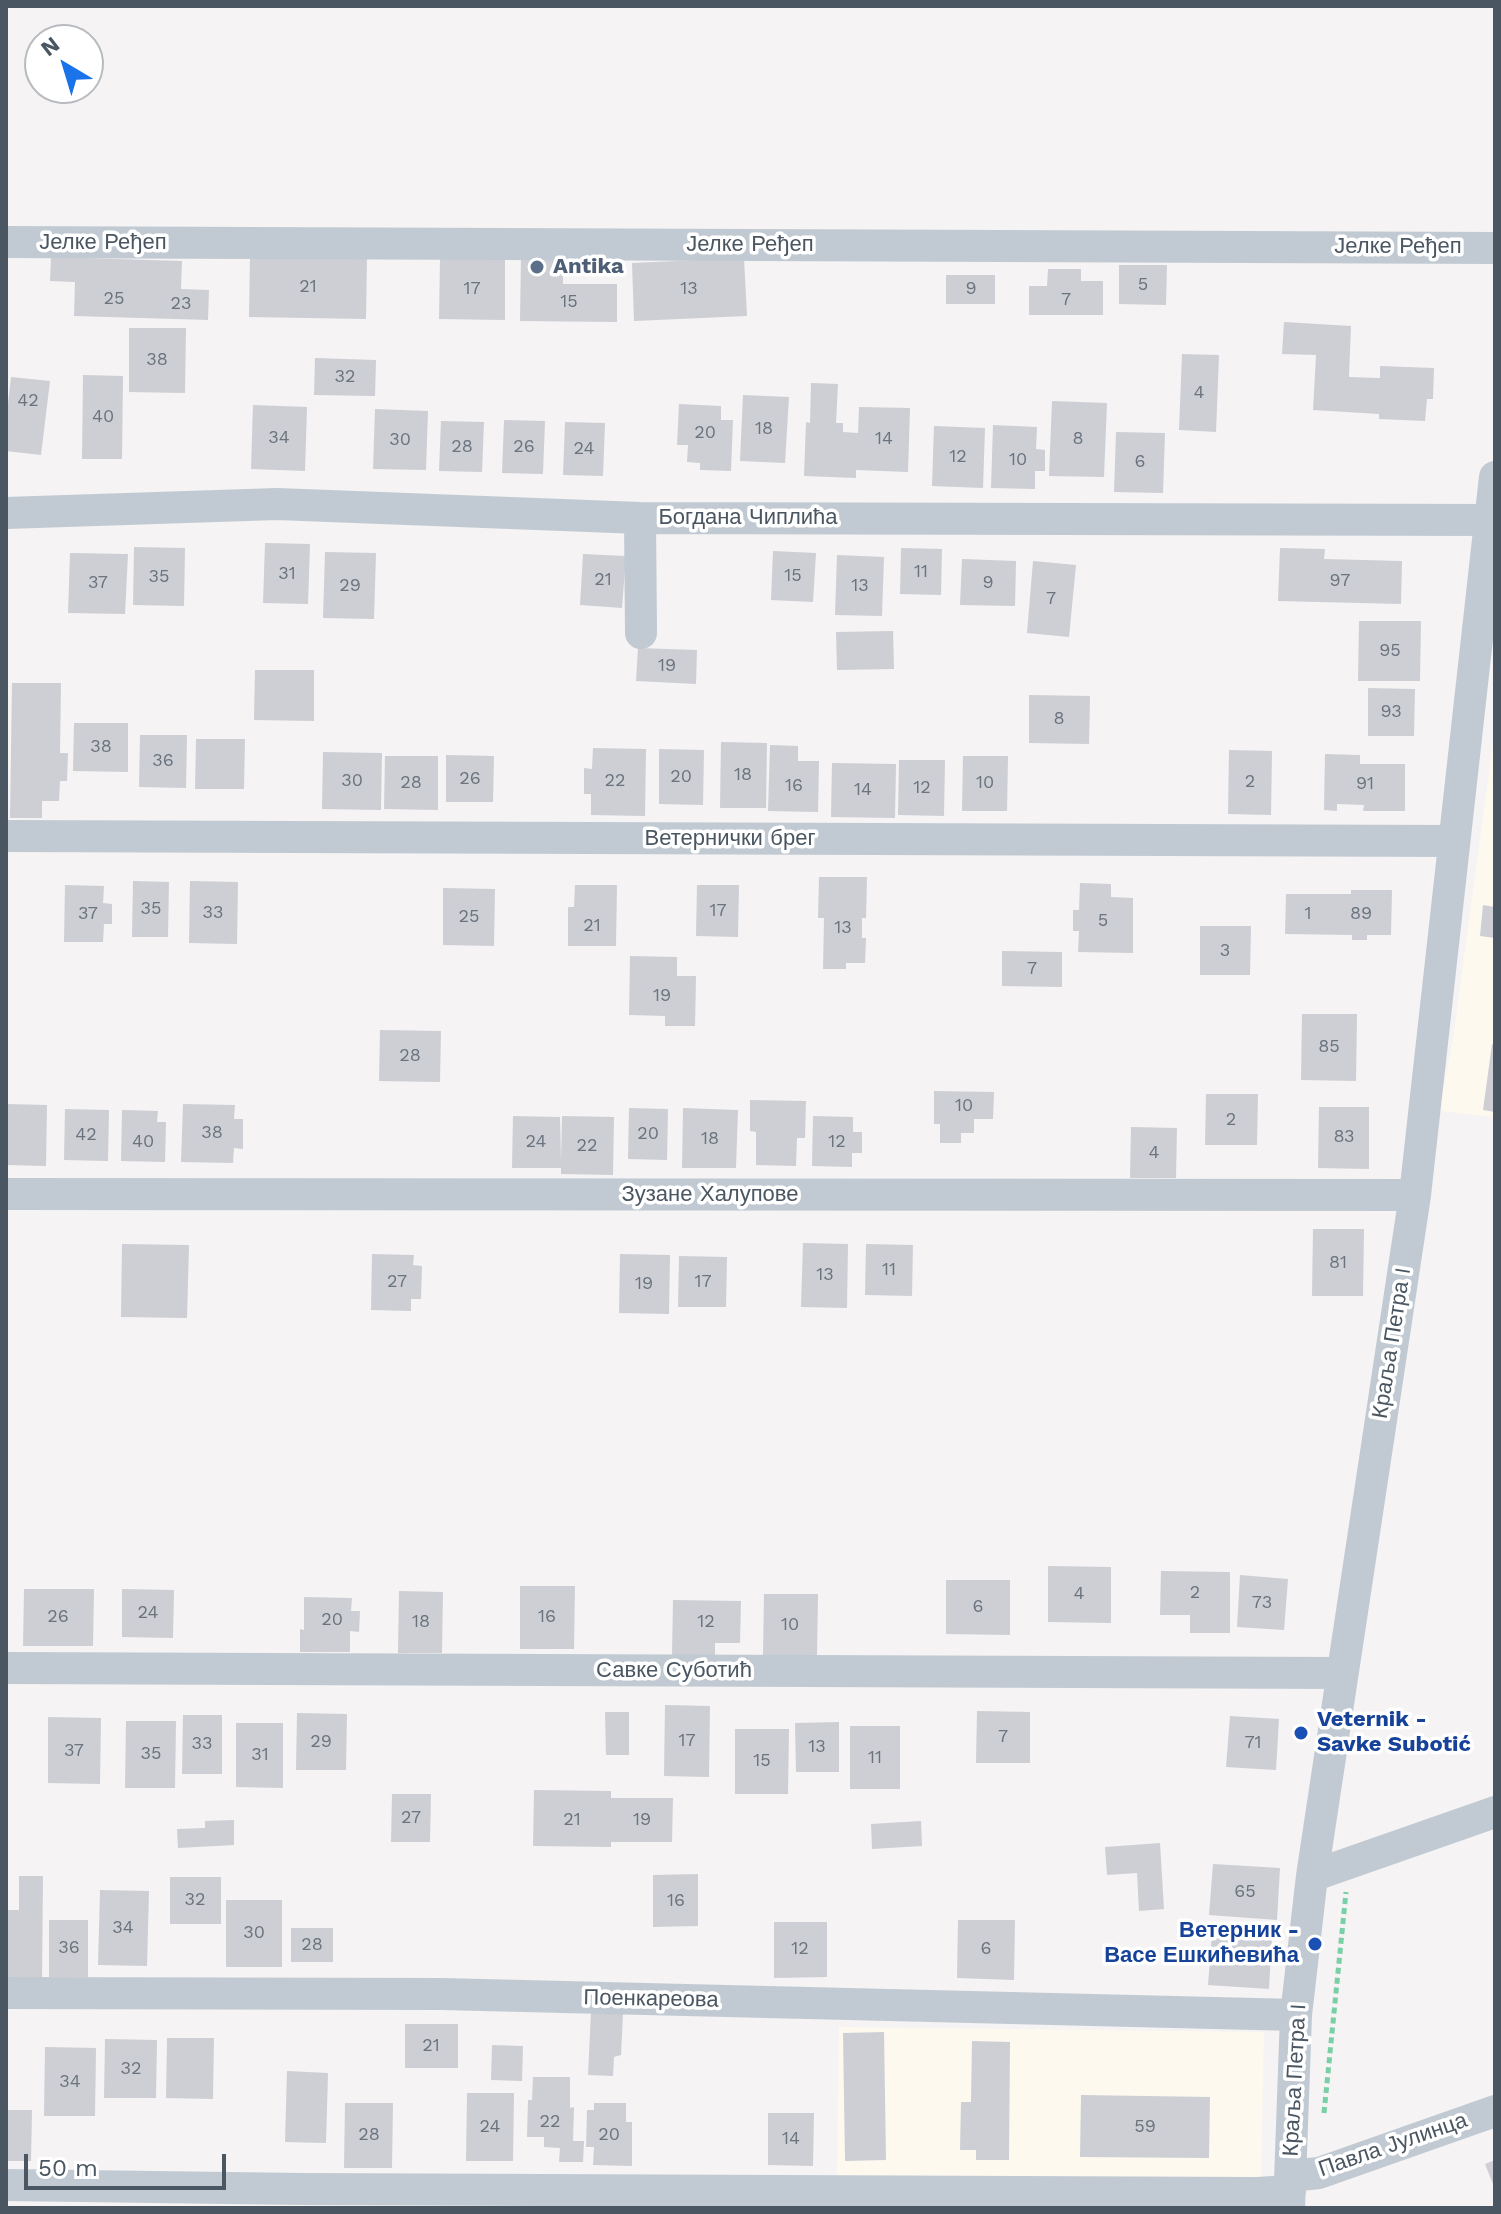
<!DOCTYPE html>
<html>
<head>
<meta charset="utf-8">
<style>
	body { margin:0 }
	#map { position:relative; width:1501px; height:2214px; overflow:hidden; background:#f5f3f3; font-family:"Work Sans",sans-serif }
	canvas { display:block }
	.frame { position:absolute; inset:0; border:8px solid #4a5661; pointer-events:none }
	.north { position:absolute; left:24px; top:24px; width:80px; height:80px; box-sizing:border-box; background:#fff; border:2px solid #b7bbc0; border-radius:50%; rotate:322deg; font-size:22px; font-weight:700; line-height:32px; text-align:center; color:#4a5661 }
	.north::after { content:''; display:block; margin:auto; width:28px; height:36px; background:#1a73e8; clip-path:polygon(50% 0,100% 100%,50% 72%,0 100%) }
	.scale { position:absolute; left:24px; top:2154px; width:202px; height:36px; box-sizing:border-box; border:4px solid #4a5661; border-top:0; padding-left:10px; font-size:24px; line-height:28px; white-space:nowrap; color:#4a5661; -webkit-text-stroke:6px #fff; paint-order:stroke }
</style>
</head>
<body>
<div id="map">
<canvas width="1501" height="2214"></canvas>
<div class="frame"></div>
<div class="north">N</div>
<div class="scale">50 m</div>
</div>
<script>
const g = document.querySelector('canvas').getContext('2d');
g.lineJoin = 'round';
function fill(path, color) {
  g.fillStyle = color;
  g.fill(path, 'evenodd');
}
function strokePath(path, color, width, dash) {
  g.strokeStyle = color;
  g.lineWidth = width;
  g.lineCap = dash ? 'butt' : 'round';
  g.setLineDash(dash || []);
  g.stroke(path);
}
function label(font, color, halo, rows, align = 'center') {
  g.font = font + ' "Work Sans",sans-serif';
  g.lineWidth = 7;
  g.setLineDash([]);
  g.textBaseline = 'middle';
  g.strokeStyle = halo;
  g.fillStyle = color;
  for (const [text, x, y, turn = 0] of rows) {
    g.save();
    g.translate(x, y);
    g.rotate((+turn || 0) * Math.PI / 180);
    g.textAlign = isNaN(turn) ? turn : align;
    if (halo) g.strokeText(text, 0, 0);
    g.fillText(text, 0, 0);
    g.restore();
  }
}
fill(new Path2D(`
	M 1495,728 L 1495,1117 L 1439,1111 L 1453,1039 Z
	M 839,2027 L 1264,2032 L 1261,2180 L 837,2175 Z`), '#fdf9ef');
fill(new Path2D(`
	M 250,255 L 367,257 L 366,319 L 249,317 Z
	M 51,257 L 182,261 L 181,289 L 209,290 L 208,320 L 74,316 L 75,282 L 50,281 Z
	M 521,257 L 563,258 L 563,284 L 617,284 L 617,322 L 520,321 Z
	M 744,258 L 747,316 L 634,321 L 632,263 Z
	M 440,259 L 505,259 L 505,320 L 439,319 Z
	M 1119,265 L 1167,265 L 1166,305 L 1119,304 Z
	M 1048,269 L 1081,269 L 1081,281 L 1103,281 L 1103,315 L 1029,315 L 1029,286 L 1047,286 Z
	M 946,275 L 995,275 L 995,304 L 946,304 Z
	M 1284,322 L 1351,326 L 1349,377 L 1380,378 L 1380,366 L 1434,368 L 1433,399 L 1427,399 L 1425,421 L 1379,419 L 1379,414 L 1313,410 L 1316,355 L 1282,354 Z
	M 129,328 L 186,328 L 185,393 L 129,392 Z
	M 1182,354 L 1219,355 L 1216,432 L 1179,430 Z
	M 315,358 L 376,360 L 375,396 L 314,395 Z
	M 83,375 L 123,376 L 122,459 L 82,459 Z
	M 11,377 L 50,381 L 41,455 L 6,451 L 6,422 Z
	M 811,383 L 838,384 L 836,423 L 843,423 L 843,432 L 858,433 L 859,407 L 910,408 L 908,472 L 856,470 L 856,478 L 804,476 L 806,422 L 810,423 Z
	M 743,395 L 789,397 L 785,463 L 740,461 Z
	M 1052,401 L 1107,403 L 1104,477 L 1049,476 Z
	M 679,404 L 721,406 L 721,420 L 733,420 L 731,471 L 700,470 L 700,463 L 687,462 L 688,445 L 677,445 Z
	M 253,405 L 307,407 L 305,471 L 251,469 Z
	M 375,409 L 428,411 L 426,470 L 373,469 Z
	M 504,420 L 545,421 L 543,474 L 502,473 Z
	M 441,421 L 484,422 L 482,472 L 439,471 Z
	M 565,422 L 605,423 L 603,476 L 563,475 Z
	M 993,425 L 1037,427 L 1036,449 L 1045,450 L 1045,471 L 1035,471 L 1035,489 L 991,488 Z
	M 934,426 L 985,428 L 983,488 L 932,486 Z
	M 1116,432 L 1165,433 L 1163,493 L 1114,492 Z
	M 265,543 L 310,544 L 308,604 L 263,603 Z
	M 134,547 L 185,548 L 184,606 L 133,605 Z
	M 901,548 L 942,549 L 941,595 L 900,594 Z
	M 1280,548 L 1325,549 L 1324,559 L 1402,561 L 1401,604 L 1278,601 Z
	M 773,551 L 816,553 L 813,602 L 771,600 Z
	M 325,552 L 376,553 L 374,619 L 323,618 Z
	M 70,553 L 128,554 L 125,614 L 68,613 Z
	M 583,554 L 626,556 L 622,608 L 580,605 Z
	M 837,555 L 884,557 L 882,616 L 835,615 Z
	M 962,559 L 1016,561 L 1015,606 L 960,605 Z
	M 1033,561 L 1076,565 L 1069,637 L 1027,633 Z
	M 1359,621 L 1421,621 L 1420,681 L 1358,681 Z
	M 893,631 L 894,669 L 837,670 L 836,632 Z
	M 638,648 L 697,650 L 696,684 L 636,681 Z
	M 255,670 L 314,670 L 314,721 L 254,720 Z
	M 12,683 L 61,683 L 60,753 L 68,753 L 67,781 L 60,781 L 59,801 L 42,801 L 42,818 L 10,818 Z
	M 1368,688 L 1415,689 L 1414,736 L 1368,736 Z
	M 1029,695 L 1090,696 L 1089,744 L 1029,743 Z
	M 74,723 L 128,723 L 128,772 L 73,771 Z
	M 140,735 L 187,735 L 186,788 L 139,787 Z
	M 196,739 L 245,739 L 244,789 L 195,789 Z
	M 721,742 L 767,743 L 766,808 L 720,808 Z
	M 770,745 L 798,746 L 798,761 L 819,761 L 818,812 L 768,811 Z
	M 593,748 L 646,749 L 645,816 L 591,815 L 591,794 L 584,794 L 584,768 L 592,769 Z
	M 659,749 L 704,750 L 703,805 L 659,804 Z
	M 1229,750 L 1272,751 L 1271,815 L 1228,814 Z
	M 323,752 L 382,753 L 381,810 L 322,809 Z
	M 1325,754 L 1360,755 L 1360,764 L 1405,764 L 1405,811 L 1363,811 L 1364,805 L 1337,804 L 1337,811 L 1324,810 Z
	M 446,755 L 494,756 L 493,802 L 446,802 Z
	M 385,756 L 438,756 L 438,810 L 384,809 Z
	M 963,756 L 1008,756 L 1007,811 L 962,811 Z
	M 899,760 L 945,760 L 944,816 L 898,815 Z
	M 832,763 L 896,764 L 895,818 L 831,817 Z
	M 819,877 L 867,877 L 866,918 L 862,918 L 862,938 L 866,938 L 865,963 L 846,963 L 846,969 L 823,969 L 824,918 L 818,918 Z
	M 133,881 L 169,882 L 168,937 L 132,937 Z
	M 190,881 L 238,882 L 237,944 L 189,943 Z
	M 1080,883 L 1111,884 L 1111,897 L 1133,898 L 1133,953 L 1078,952 L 1079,931 L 1073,931 L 1073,910 L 1079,910 Z
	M 65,885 L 104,886 L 103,903 L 112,904 L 112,924 L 104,924 L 103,942 L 64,942 Z
	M 575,885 L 617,885 L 616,946 L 568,946 L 568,907 L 574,907 Z
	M 697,885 L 739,885 L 738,937 L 696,936 Z
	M 443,888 L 495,889 L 494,946 L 443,945 Z
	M 1351,890 L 1392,890 L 1391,935 L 1367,935 L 1367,940 L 1352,940 L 1352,935 L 1285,934 L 1286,894 L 1351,894 Z
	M 1483,905 L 1495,907 L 1495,938 L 1480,936 Z
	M 1200,926 L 1251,926 L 1250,975 L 1200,975 Z
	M 1002,951 L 1062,952 L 1062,987 L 1002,986 Z
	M 630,956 L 677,957 L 677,976 L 696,976 L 695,1026 L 665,1026 L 665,1016 L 629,1015 Z
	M 1302,1014 L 1357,1014 L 1356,1081 L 1301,1080 Z
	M 380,1030 L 441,1031 L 440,1082 L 379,1081 Z
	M 1492,1044 L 1495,1045 L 1495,1112 L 1483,1110 Z
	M 934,1091 L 994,1092 L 993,1119 L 974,1119 L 974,1133 L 961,1133 L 961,1143 L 940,1143 L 940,1124 L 934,1124 Z
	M 1206,1094 L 1258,1094 L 1257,1145 L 1205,1145 Z
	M 750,1100 L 806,1101 L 805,1138 L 797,1138 L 796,1166 L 756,1165 L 756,1132 L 750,1131 Z
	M 6,1104 L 47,1105 L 46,1166 L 6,1165 Z
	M 183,1104 L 235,1105 L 234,1119 L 243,1119 L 243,1149 L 234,1148 L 233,1163 L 181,1162 Z
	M 1319,1107 L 1369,1107 L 1369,1169 L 1318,1168 Z
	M 629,1108 L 668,1109 L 667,1160 L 628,1159 Z
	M 683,1108 L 738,1110 L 736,1168 L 682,1168 Z
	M 65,1109 L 109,1110 L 108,1161 L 64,1160 Z
	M 122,1110 L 158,1111 L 157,1122 L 166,1122 L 165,1162 L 121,1161 Z
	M 513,1116 L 560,1117 L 561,1162 L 562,1116 L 614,1117 L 613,1175 L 561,1174 L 561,1168 L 512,1168 Z
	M 813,1116 L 853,1117 L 853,1132 L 862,1132 L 862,1153 L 852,1153 L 852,1167 L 812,1166 Z
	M 1131,1127 L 1177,1128 L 1176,1178 L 1130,1178 Z
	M 1313,1229 L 1364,1229 L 1363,1296 L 1312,1296 Z
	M 803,1243 L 848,1244 L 847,1308 L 801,1307 Z
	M 122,1244 L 189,1245 L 187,1318 L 121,1317 Z
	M 866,1244 L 913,1245 L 912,1296 L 865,1295 Z
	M 372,1254 L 414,1255 L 413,1265 L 422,1266 L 421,1299 L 411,1299 L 411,1311 L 371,1310 Z
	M 620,1254 L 670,1255 L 669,1314 L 619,1313 Z
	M 679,1256 L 727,1257 L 726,1307 L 678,1307 Z
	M 1048,1566 L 1111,1567 L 1111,1623 L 1048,1622 Z
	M 1161,1571 L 1230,1572 L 1230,1633 L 1190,1633 L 1190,1615 L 1160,1615 Z
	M 1240,1575 L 1288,1579 L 1284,1630 L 1237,1627 Z
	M 946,1580 L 1010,1580 L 1010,1635 L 946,1634 Z
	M 520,1586 L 575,1586 L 574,1649 L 520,1649 Z
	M 24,1589 L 94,1589 L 93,1646 L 23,1646 Z
	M 122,1589 L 174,1590 L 173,1638 L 122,1637 Z
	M 399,1591 L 443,1592 L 442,1653 L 398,1653 Z
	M 764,1594 L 818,1594 L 817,1656 L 763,1655 Z
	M 304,1597 L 352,1598 L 351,1611 L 360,1611 L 359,1632 L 350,1631 L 350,1652 L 300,1652 L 300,1629 L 304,1630 Z
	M 673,1600 L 741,1601 L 740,1643 L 715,1643 L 715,1655 L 672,1655 Z
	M 665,1705 L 710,1706 L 709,1777 L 664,1776 Z
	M 977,1711 L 1030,1712 L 1030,1763 L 976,1763 Z
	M 605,1712 L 629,1712 L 629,1755 L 606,1755 Z
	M 297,1713 L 347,1714 L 346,1770 L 296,1770 Z
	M 183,1715 L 222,1715 L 222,1774 L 182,1774 Z
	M 1230,1716 L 1279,1719 L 1276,1770 L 1226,1767 Z
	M 48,1717 L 101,1718 L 100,1784 L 48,1783 Z
	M 126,1721 L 176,1721 L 175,1788 L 125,1788 Z
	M 839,1722 L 839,1772 L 796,1772 L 795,1723 Z
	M 236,1723 L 283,1723 L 283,1788 L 236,1787 Z
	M 850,1726 L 900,1726 L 900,1789 L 850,1789 Z
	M 735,1729 L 789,1729 L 788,1794 L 735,1794 Z
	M 534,1790 L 611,1791 L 611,1798 L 673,1798 L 672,1842 L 611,1842 L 611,1847 L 533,1846 Z
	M 392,1794 L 431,1794 L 430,1842 L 391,1842 Z
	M 234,1820 L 234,1845 L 178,1848 L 177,1829 L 205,1828 L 205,1821 Z
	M 921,1821 L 922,1846 L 872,1849 L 871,1824 Z
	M 1160,1843 L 1164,1909 L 1139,1911 L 1137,1873 L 1107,1875 L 1105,1847 Z
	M 1213,1864 L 1280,1868 L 1277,1920 L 1209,1915 Z
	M 698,1874 L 698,1926 L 653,1927 L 653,1875 Z
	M 19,1876 L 43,1876 L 42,1982 L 6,1982 L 6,1910 L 19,1910 Z
	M 170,1877 L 221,1877 L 221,1924 L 170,1924 Z
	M 100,1890 L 149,1891 L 147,1966 L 98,1965 Z
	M 226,1900 L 282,1900 L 282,1967 L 226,1967 Z
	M 49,1920 L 88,1920 L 88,1977 L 49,1977 Z
	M 958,1920 L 1015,1920 L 1014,1980 L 957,1978 Z
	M 774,1922 L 827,1922 L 827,1977 L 774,1978 Z
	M 291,1928 L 333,1928 L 333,1962 L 291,1962 Z
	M 1212,1934 L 1272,1938 L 1269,1989 L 1208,1985 Z
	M 591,2012 L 623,2014 L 621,2055 L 614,2057 L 613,2076 L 588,2075 Z
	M 405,2024 L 458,2024 L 458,2068 L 405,2068 Z
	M 884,2032 L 886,2160 L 845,2161 L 843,2033 Z
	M 167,2038 L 214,2038 L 213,2099 L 166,2098 Z
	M 105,2039 L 157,2040 L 156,2098 L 104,2098 Z
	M 972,2041 L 1010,2042 L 1009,2160 L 976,2160 L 976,2150 L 960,2150 L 961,2102 L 971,2102 Z
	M 492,2045 L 523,2046 L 522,2081 L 491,2080 Z
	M 45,2047 L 96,2048 L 95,2116 L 44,2116 Z
	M 287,2071 L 328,2073 L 326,2143 L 285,2142 Z
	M 533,2077 L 570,2077 L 570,2108 L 574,2107 L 573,2141 L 584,2141 L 583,2162 L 559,2162 L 560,2148 L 544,2147 L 544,2137 L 527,2137 L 528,2100 L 532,2100 Z
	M 467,2093 L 514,2093 L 513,2161 L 466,2161 Z
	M 1081,2095 L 1210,2097 L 1209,2158 L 1080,2157 Z
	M 345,2103 L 393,2103 L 392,2168 L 344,2168 Z
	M 594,2103 L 626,2103 L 626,2122 L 632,2122 L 632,2166 L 593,2165 L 594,2147 L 586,2147 L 587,2110 L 594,2110 Z
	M 6,2110 L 32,2110 L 31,2161 L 6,2161 Z
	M 768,2113 L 814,2113 L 813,2166 L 768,2165 Z
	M 1495,2160 L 1495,2189 L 1485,2164 Z`), '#cdcfd5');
strokePath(new Path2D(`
	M 1324,2113 L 1346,1892`), '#7ad0a6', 5, [6, 4]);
strokePath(new Path2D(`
	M 6,242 L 1495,248
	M 6,513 L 277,504 L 640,518 L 1491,520
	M 640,518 L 641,633
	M 6,836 L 1454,841
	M 6,1194 L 1415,1195
	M 6,1668 L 1341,1673
	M 1312,1876 L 1495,1812
	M 6,1993 L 442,1994 L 1296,2015
	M 1291,2176 L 1319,2173 L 1495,2111
	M 6,2185 L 303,2189 L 1257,2193 L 1290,2191
	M 1289,2208 L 1296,2015 L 1312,1876 L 1415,1195 L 1495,477`), '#c1cad2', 32);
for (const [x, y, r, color] of [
	[537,267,8,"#5c6f8a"],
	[1301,1733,8,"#1a4fb4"],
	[1315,1944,8,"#1a4fb4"]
]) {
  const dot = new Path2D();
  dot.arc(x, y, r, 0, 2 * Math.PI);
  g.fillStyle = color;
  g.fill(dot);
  strokePath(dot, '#fff', 3);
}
label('18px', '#6b747e', null, [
	["5",1143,285],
	["21",308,287],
	["17",472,289],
	["13",689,289],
	["9",971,289],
	["25",114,299],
	["7",1066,300],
	["15",569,302],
	["23",181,304],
	["38",157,360],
	["32",345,377],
	["4",1199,393],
	["42",28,401],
	["40",103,417],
	["18",764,429],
	["20",705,433],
	["34",279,438],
	["14",884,439],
	["8",1078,439],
	["30",400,440],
	["28",462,447],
	["26",524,447],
	["24",584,449],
	["12",958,457],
	["10",1018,460],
	["6",1140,462],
	["11",921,572],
	["31",287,574],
	["15",793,576],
	["35",159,577],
	["21",603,580],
	["97",1340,581],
	["37",98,583],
	["9",988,583],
	["29",350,586],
	["13",860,586],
	["7",1051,599],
	["95",1390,651],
	["19",667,666],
	["93",1391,712],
	["8",1059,719],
	["38",101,747],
	["36",163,761],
	["18",743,775],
	["20",681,777],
	["26",470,779],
	["30",352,781],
	["22",615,781],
	["2",1250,782],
	["28",411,783],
	["10",985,783],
	["91",1365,784],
	["16",794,786],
	["12",922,788],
	["14",863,790],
	["35",151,909],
	["17",718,911],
	["33",213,913],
	["37",88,914],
	["1",1308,914],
	["89",1361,914],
	["25",469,917],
	["5",1103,921],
	["21",592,926],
	["13",843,928],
	["3",1225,951],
	["7",1032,969],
	["19",662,996],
	["85",1329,1047],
	["28",410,1056],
	["10",964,1106],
	["2",1231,1120],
	["38",212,1133],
	["20",648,1134],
	["42",86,1135],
	["83",1344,1137],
	["18",710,1139],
	["40",143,1142],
	["24",536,1142],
	["12",837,1142],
	["22",587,1146],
	["4",1154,1153],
	["81",1338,1263],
	["11",889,1270],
	["13",825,1275],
	["27",397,1282],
	["17",703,1282],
	["19",644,1284],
	["2",1195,1593],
	["4",1079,1594],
	["73",1262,1603],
	["6",978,1607],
	["24",148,1613],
	["26",58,1617],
	["16",547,1617],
	["20",332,1620],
	["18",421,1622],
	["12",706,1622],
	["10",790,1625],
	["7",1003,1737],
	["17",687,1741],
	["29",321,1742],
	["71",1253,1743],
	["33",202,1744],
	["13",817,1747],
	["37",74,1751],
	["35",151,1754],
	["31",260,1755],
	["11",875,1758],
	["15",762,1761],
	["27",411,1818],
	["21",572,1820],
	["19",642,1820],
	["65",1245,1892],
	["32",195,1900],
	["16",676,1901],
	["34",123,1928],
	["30",254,1933],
	["28",312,1945],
	["36",69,1948],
	["12",800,1949],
	["6",986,1949],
	["21",431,2046],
	["32",131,2069],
	["34",70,2082],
	["22",550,2122],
	["24",490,2127],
	["59",1145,2127],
	["28",369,2135],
	["20",609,2135],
	["14",791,2139]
]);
label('22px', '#4a5661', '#fff', [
	["Јелке Ређеп",103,243],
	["Јелке Ређеп",750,245],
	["Јелке Ређеп",1398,247],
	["Богдана Чиплића",748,518],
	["Ветернички брег",730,839],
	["Зузане Халупове",710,1195],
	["Краља Петра I",1392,1343,-81],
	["Савке Суботић",674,1671],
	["Поенкареова",651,1999,1],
	["Краља Петра I",1295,2080,-87],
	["Павла Јулинца",1393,2145,-19]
]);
label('bold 22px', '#4e5e75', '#fff', [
	["Antika",553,267]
], 'left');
label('bold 22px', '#164399', '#fff', [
	["Veternik -",1317,1720],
	["Savke Subotić",1317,1745],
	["Ветерник -",1299,1931,"right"],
	["Васе Ешкићевића",1299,1956,"right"]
], 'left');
</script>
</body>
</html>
